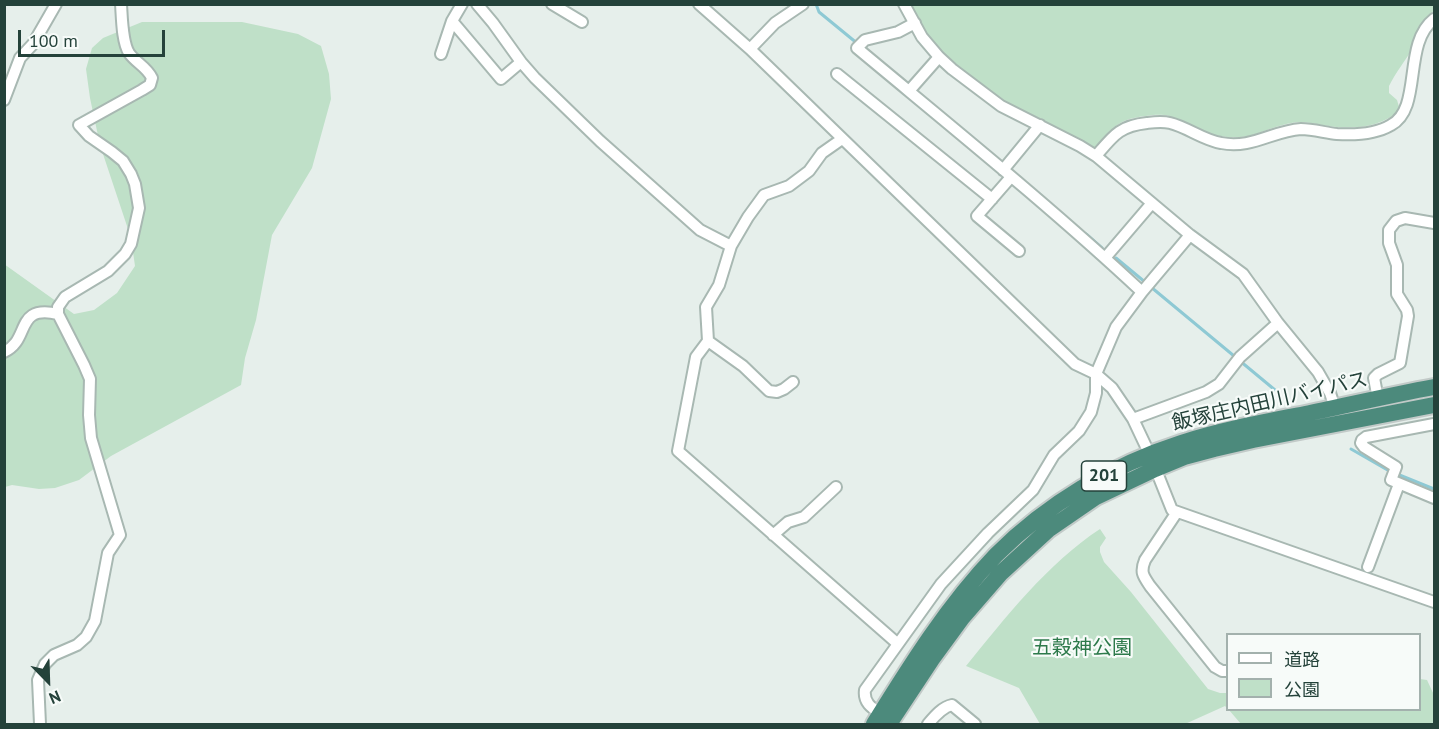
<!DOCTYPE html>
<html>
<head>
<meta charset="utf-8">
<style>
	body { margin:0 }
	#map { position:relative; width:1439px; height:729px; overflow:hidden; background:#e6efeb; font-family:"PT Sans","Noto Sans JP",sans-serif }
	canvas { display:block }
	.frame { position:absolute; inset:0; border:6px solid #24423a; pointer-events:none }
	.legend { position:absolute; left:1226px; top:633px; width:195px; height:78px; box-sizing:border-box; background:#f7fbf9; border:2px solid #a3b1ad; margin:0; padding:8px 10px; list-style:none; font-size:18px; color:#24423a }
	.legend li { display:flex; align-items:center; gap:12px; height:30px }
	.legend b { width:30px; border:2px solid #a3b1ad }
	.north { position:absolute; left:18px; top:651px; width:60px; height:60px; -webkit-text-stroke:4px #f7fbf9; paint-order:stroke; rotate:157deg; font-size:16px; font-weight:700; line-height:24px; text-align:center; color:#24423a }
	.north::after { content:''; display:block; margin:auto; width:21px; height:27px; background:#24423a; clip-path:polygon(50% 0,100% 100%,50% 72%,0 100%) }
	.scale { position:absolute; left:18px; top:30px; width:147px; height:27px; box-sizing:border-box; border:3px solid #24423a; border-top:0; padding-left:8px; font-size:18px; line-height:21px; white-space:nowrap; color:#24423a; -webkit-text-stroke:4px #f7fbf9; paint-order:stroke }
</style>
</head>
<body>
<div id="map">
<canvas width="1439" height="729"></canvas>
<div class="frame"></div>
<ul class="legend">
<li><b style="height:8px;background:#fff"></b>道路</li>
<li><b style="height:16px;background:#bfe0c8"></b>公園</li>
</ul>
<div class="north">N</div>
<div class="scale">100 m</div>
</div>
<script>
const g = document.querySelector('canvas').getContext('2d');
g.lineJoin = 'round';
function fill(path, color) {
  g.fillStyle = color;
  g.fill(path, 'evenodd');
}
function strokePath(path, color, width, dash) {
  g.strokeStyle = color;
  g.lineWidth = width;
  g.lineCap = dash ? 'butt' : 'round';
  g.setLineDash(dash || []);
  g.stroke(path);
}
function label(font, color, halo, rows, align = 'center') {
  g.font = font + ' "PT Sans","Noto Sans JP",sans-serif';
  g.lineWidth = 4.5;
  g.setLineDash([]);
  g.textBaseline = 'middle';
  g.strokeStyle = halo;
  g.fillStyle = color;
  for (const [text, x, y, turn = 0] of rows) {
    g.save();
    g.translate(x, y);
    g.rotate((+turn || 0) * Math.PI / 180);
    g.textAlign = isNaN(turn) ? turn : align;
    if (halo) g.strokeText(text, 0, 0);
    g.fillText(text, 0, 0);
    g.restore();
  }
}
fill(new Path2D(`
	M 1434,4 L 1434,11 C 1420,20 1420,35 1413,48 C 1405,61 1396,72 1389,86 L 1389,93 L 1397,100 L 1400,110 C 1383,126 1358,129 1336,127 C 1324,126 1311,122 1300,122 C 1284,123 1270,129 1256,134 C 1245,138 1231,138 1220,136 C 1202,134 1186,121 1169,116 C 1161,114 1154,115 1146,116 C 1118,119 1112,127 1096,150 L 1078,139 L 1033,115 L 1002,102 L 950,62 L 921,28 L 910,5 Z
	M 142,22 L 242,22 L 298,34 L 321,46 L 329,74 L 331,99 L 312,168 L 272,235 L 256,320 L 245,358 L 241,385 L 111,456 L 79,480 L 55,488 L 39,489 L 12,485 L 5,487 L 4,264 L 74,314 L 94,310 L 117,293 L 135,266 L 131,238 L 100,145 L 90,98 L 86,69 L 92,48 L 103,38 Z
	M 1100,529 L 1106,538 L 1100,547 L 1100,552 L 1104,562 L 1131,592 L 1208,689 L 1220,693 L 1227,693 L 1227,708 L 1225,706 L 1185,724 L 1040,724 L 1019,688 L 966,666 C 1005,618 1048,563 1100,529 Z
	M 1420,679 L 1427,680 L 1434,695 L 1434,724 L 1241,724 L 1229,710 L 1420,710 Z`), '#bfe0c8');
strokePath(new Path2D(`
	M 816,4 L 819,12 L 858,44
	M 1086,234 L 1102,248
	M 1116,258 L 1275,390
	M 1351,449 L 1391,472
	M 1397,474 L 1434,489`), '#8ec9d4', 3);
const minor = new Path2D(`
	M 477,4 L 493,23 L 521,62 L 535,78 L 600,141 L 700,230 L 731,246
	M 552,4 L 582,22
	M 699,4 L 750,49 L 1075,364 L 1096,374 L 1112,388 L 1133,419 L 1150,455 L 1172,510 L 1434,602
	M 904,4 L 922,37 L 939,57 L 952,69 L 1001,106 L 1080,146 L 1096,156 L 1190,235 L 1243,274 L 1278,323 L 1318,372 L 1330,393 L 1335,408
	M 452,21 L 501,79 L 521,62
	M 915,23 L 898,32 L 865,40 L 857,48 C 953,128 1051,207 1142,292
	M 750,49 L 775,23 L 803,4
	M 441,54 L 452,21 L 462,4
	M 837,74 L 992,199
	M 909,91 L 939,57
	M 4,100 L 20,58 L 33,44 L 56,4
	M 842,139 L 822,153 L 809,171 L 789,186 L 764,195 L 748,217 L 731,246 L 719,285 L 706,307 L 708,341 L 696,357 L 678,451 L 898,644
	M 1096,156 C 1113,136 1119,126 1147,123 C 1155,122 1162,121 1170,123 C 1187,127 1203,140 1221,143 C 1252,149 1272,131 1301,129 C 1313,129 1326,133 1337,134 C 1354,135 1376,134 1391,125 C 1423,108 1402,44 1434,19
	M 1003,170 L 1040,125
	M 1011,177 L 977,216 L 1019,251
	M 1105,258 L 1152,203
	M 708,341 L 743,366 L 769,391 L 777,392 L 784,389 L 793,382
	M 4,352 C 31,340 14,304 58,314
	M 1378,399 L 1374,378 L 1378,374 L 1400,363 L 1408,316 L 1407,310 L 1397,294 L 1397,265 L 1389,243 L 1389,230 L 1396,221 L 1405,218 L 1434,223
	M 1133,419 L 1206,392 L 1219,384 L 1240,357 L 1278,323
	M 1434,424 L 1366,437 L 1362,440 L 1361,443 L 1364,447 L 1396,467 L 1391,480 L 1434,498
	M 1177,512 L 1145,560 C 1140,572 1143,576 1150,586 L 1215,667 L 1222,671 L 1228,671
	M 773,535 L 788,522 L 804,517 L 836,487
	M 1368,567 L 1399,484
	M 884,716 C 874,709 863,704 865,690 L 941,584 L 988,533 L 1033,490 L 1054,455 L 1079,431 L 1091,412 L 1096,393 L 1096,374 L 1116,327 L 1142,292 L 1190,235
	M 40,724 L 38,680 L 45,664 L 54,655 L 77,645 L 86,637 L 95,621 L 108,553 L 120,535 L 91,438 L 89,415 L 90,379 L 84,365 L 58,314 L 58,307 L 65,297 L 108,271 L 125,254 L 131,244 L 139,208 L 135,184 L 131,174 L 123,161 L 112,152 L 89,136 L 79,125 L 142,90 L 150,85 L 152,78 C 147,67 136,63 129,53 C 122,42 122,18 121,4
	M 928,724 C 934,717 942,707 952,705 L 975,724`);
const trunk = new Path2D(`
	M 874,724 C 910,666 948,605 996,555 C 1047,504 1112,465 1181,443 C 1221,430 1264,422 1305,414 C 1348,405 1391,395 1434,387
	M 889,724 L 932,659 L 962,618 L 1001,573 L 1048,530 L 1096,497 L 1155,469 L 1184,457 L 1214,449 L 1253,440 L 1434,405`);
strokePath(minor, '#a8b8b2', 14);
strokePath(trunk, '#c2cac8', 20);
strokePath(minor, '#fff', 10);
strokePath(trunk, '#4c8a7c', 16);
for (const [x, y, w] of [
	[1104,476,45]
]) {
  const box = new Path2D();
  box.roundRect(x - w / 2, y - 15, w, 30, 4.5);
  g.fillStyle = '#f7fbf9';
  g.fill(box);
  strokePath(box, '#24423a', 1.5);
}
label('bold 18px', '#24423a', null, [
	["201",1104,476]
]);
label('20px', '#24423a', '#f7fbf9', [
	["飯塚庄内田川バイパス",1270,402,-13]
]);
label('20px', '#2d7a4b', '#f7fbf9', [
	["五穀神公園",1082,648]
]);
</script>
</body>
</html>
